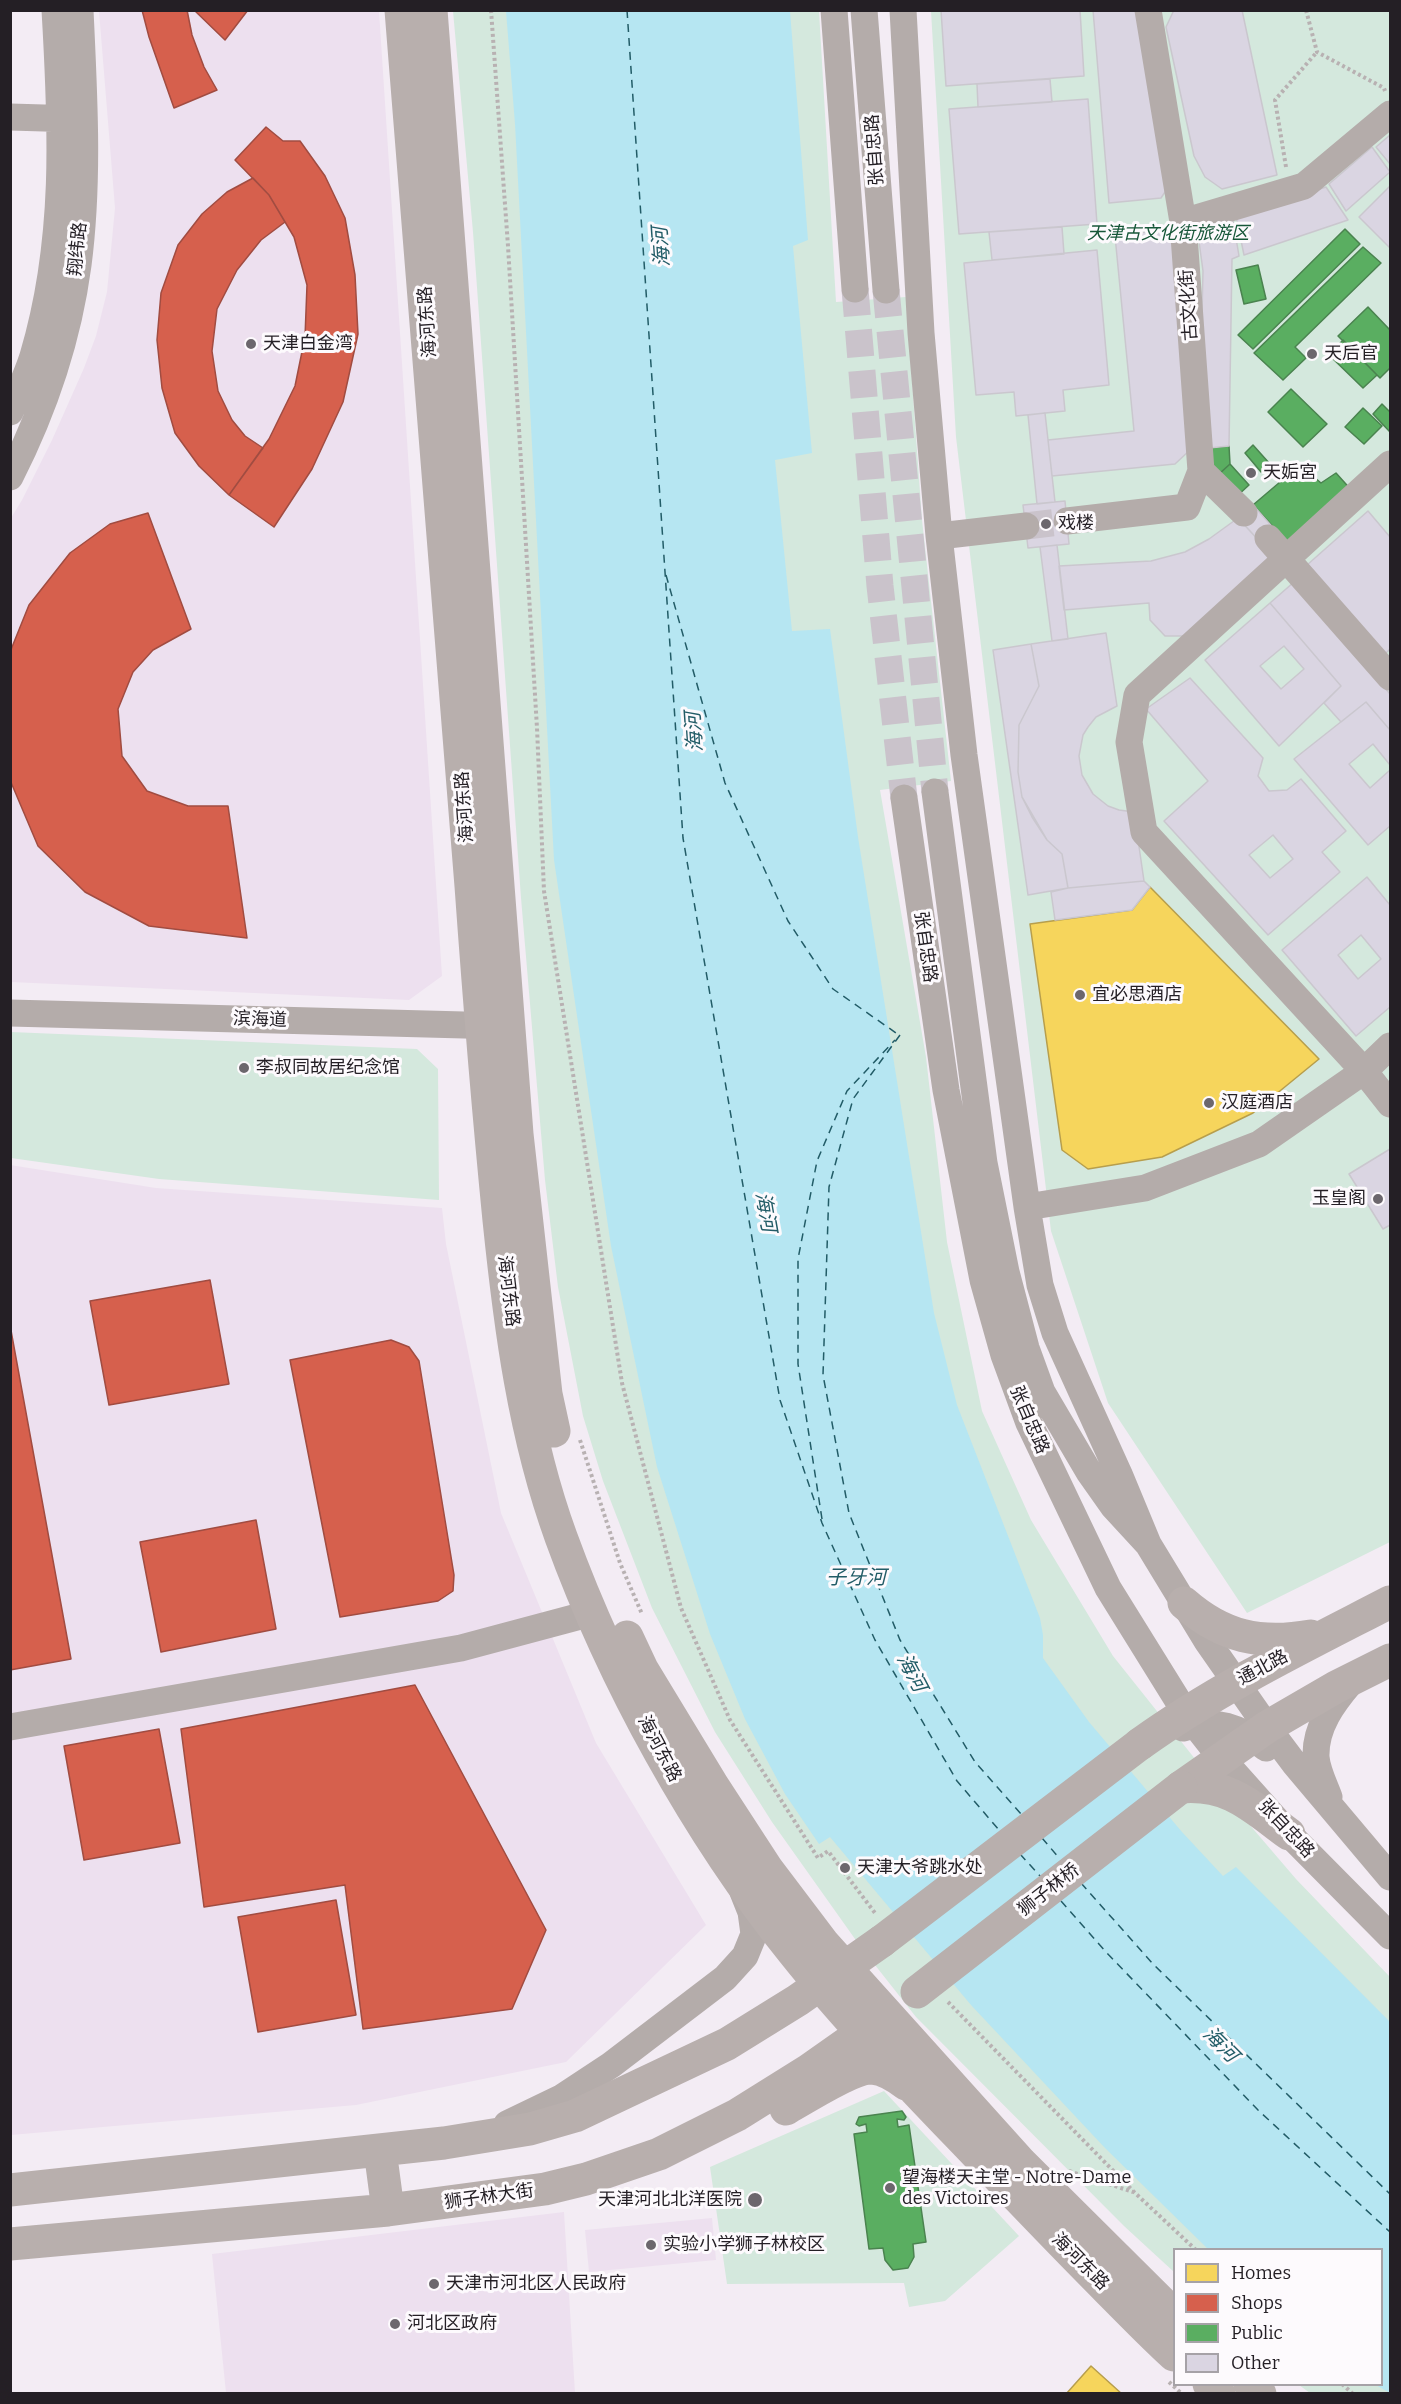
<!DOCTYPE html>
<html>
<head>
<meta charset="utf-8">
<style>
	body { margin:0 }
	#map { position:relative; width:1401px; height:2404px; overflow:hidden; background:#f3ecf4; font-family:Bitter,serif }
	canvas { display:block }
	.frame { position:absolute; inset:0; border:12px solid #241f25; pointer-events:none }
	.legend { position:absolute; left:1173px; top:2248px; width:210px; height:138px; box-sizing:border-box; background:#fdfafd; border:2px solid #a6a2a7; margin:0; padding:8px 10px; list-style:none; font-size:18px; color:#241f25 }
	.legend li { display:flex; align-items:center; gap:12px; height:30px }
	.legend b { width:30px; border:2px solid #a6a2a7 }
</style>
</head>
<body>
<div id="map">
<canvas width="1401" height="2404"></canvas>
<div class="frame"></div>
<ul class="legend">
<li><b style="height:16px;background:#f6d55c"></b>Homes</li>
<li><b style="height:16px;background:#d6604d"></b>Shops</li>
<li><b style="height:16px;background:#5aae61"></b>Public</li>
<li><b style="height:16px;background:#dad5e2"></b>Other</li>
</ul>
</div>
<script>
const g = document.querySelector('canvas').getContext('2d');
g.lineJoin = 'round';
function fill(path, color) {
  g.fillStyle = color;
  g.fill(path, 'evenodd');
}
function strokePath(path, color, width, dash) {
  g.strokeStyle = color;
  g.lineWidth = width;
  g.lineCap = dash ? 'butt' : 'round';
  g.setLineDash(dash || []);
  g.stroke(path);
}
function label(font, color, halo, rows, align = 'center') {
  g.font = font + ' Bitter,"Noto Sans SC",serif';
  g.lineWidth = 6;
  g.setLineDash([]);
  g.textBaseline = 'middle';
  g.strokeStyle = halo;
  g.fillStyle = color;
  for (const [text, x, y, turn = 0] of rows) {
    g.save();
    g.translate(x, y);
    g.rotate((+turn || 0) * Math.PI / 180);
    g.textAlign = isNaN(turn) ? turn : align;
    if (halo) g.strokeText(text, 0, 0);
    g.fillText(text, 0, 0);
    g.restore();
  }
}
fill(new Path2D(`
	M 99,11 L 379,11 L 442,976 L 409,1000 L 11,982 L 11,518 L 22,500 L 52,440 L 84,368 L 96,336 L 107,292 L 115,208 Z
	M 10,1165 L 156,1188 L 442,1208 L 446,1244 L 501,1513 L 596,1743 L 706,1925 L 566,2062 L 356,2105 L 11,2135 Z
	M 564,2212 L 575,2393 L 226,2393 L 212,2254 Z
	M 712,2218 L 716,2260 L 589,2272 L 585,2230 Z`), '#ede0ef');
fill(new Path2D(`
	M 453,11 L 819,11 L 836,302 L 906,297 L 922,520 L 951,781 L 880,790 L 926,1057 L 947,1242 L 982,1411 L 1031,1520 L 1113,1656 L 1219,1789 L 1296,1879 L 1390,1977 L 1390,2393 L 1310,2393 L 1299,2385 L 1382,2384 L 1382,2250 L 1174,2250 L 1174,2272 L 1124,2226 L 916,2017 L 860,1946 L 772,1822 L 715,1732 L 652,1608 L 603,1481 L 583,1416 L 558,1287 L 545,1180 L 521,898 L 473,232 Z
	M 931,11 L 1390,11 L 1390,1542 L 1247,1613 L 1108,1403 L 1051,1231 L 956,437 Z
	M 11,1032 L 417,1049 L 438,1069 L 439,1200 L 159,1179 L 11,1158 Z
	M 884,2091 L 1019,2236 L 945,2301 L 909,2307 L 904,2283 L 727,2284 L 710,2167 Z`), '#d4e8dd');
fill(new Path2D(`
	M 506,11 L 790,11 L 808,240 L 793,246 L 812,453 L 775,460 L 792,631 L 830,629 L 858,837 L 934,1313 L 957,1405 L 1040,1618 L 1043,1635 L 1043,1658 L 1089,1722 L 1182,1832 L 1223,1876 L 1236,1867 L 1390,2022 L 1390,2393 L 1376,2385 L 1382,2384 L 1382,2250 L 1208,2249 L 1105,2148 L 971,2005 L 830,1837 L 819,1844 L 785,1794 L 745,1719 L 710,1634 L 657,1467 L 611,1246 L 554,860 L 515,124 Z`), '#b6e6f2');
const homes = new Path2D(`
	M 1150,887 L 1319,1059 L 1253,1113 L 1162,1157 L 1088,1169 L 1062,1150 L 1030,924 L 1132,910 Z
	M 1091,2366 L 1122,2394 L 1066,2394 Z`);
fill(homes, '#f6d55c');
strokePath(homes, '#b79e4c', 1.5);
const shops = new Path2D(`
	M 142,10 L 187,10 L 192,35 L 204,67 L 217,90 L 174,108 L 149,37 Z
	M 194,10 L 248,10 L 225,40 Z
	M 266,127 L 283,141 L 300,141 L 325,176 L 345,218 L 355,275 L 358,334 L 343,402 L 312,469 L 274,527 L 229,495 L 269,439 L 295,386 L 305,337 L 307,285 L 294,237 L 269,195 L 235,160 Z
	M 253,178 L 269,195 L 285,222 L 261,240 L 237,270 L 217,309 L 212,351 L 218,391 L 232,420 L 245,436 L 263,448 L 229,495 L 199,466 L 175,433 L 162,388 L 157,340 L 161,293 L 178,245 L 202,214 L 227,192 Z
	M 148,513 L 191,629 L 153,650 L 133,672 L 118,709 L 122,756 L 147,791 L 188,806 L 228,806 L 247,938 L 149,926 L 85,892 L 38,846 L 10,780 L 10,652 L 29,605 L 70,553 L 110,524 Z
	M 210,1280 L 229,1384 L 109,1405 L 90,1301 Z
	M 10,1325 L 71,1659 L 10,1670 Z
	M 391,1340 L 409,1347 L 419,1361 L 454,1575 L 453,1591 L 438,1601 L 340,1617 L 290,1360 Z
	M 256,1520 L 276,1629 L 161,1652 L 140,1542 Z
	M 415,1685 L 546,1930 L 512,2009 L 363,2029 L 345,1885 L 204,1907 L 181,1729 Z
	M 159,1729 L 180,1843 L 84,1860 L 64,1746 Z
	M 336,1900 L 356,2015 L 258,2032 L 238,1917 Z`);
fill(shops, '#d6604d');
strokePath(shops, '#a14c41', 1.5);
const public = new Path2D(`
	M 1345,229 L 1360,244 L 1253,349 L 1238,335 Z
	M 1363,247 L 1381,263 L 1295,347 L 1306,358 L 1283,380 L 1254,353 Z
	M 1258,265 L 1266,299 L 1244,304 L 1236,270 Z
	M 1368,307 L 1390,330 L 1390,368 L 1380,378 L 1338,336 Z
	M 1343,340 L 1377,375 L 1363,388 L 1329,355 Z
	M 1291,389 L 1327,424 L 1303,447 L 1268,412 Z
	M 1382,404 L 1390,412 L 1390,432 L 1373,414 Z
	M 1363,408 L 1382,426 L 1364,444 L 1345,427 Z
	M 1253,445 L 1270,464 L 1261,472 L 1245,453 Z
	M 1229,446 L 1230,464 L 1219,474 L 1213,466 L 1209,448 Z
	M 1230,464 L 1249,485 L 1236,497 L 1217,476 Z
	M 1300,465 L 1321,483 L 1336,473 L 1354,493 L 1292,547 L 1253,505 Z
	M 902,2111 L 906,2117 L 904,2120 L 897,2119 L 898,2127 L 909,2125 L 926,2242 L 913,2244 L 914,2257 L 908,2268 L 893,2270 L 885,2260 L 883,2248 L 869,2249 L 854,2134 L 867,2132 L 866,2124 L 859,2126 L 856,2124 L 859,2117 Z`);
fill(public, '#5aae61');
strokePath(public, '#4a834f', 1.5);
strokePath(new Path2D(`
	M 627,10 L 683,838 L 780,1400 L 822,1523 L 875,1640 L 957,1781 L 999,1830
	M 666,575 L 725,783 L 788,921 L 833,989 L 899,1035
	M 900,1035 L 853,1099 L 829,1187 L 823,1375 L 849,1513 L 900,1640 L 975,1762 L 1021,1814
	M 822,1519 L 798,1364 L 798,1259 L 817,1161 L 847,1091 L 895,1040
	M 1042,1838 L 1060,1859
	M 1020,1854 L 1041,1877
	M 1081,1883 L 1153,1964 L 1390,2194
	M 1061,1901 L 1106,1952 L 1258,2110 L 1390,2232`), '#225c67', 1.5, [8, 6]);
const building = new Path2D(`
	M 941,10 L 1080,10 L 1084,76 L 946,86 Z
	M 1093,10 L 1142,10 L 1171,183 L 1161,198 L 1109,203 Z
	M 1174,10 L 1242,10 L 1277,175 L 1222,189 L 1205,177 L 1194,156 L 1166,27 Z
	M 1050,79 L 1052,102 L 978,107 L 977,84 Z
	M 1088,99 L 1097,224 L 959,234 L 949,109 Z
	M 1390,135 L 1390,164 L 1376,147 Z
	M 1372,147 L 1390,172 L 1346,211 L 1329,184 Z
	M 1390,186 L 1390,248 L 1359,217 Z
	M 1326,187 L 1348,220 L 1244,255 L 1236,216 Z
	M 1232,214 L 1239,256 L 1232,259 L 1229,446 L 1209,448 L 1200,397 L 1203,271 L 1198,234 L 1208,218 Z
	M 1062,227 L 1064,254 L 992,260 L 989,232 Z
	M 1174,228 L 1190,450 L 1175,464 L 1052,476 L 1048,440 L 1134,431 L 1115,236 Z
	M 1097,250 L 1109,385 L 1063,390 L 1065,411 L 1016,416 L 1014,392 L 976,395 L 964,263 Z
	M 1045,413 L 1055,502 L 1037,504 L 1028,415 Z
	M 1065,501 L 1069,544 L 1028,548 L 1023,505 Z
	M 1253,505 L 1276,531 L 1261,543 L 1238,518 Z
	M 1368,511 L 1390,537 L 1390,649 L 1385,654 L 1307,565 Z
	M 1238,518 L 1276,559 L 1186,636 L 1165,636 L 1150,620 L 1149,603 L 1064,610 L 1059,566 L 1151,561 L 1185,552 L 1209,539 Z
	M 1057,545 L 1068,639 L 1052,641 L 1040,547 Z
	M 1294,582 L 1390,694 L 1390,730 L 1366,702 L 1341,722 L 1324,703 L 1341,686 L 1270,603 Z
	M 1270,603 L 1341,686 L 1279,746 L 1205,660 ZM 1284,646 L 1304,669 L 1281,689 L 1260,666 Z
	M 1106,633 L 1117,706 L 1096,717 L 1088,727 L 1083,735 L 1079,756 L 1082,775 L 1093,794 L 1108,806 L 1119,810 L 1134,812 L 1144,881 L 1068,888 L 1062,854 L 1047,840 L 1022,797 L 1018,772 L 1019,725 L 1039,686 L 1031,644 Z
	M 1031,644 L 1039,686 L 1019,725 L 1018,772 L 1022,797 L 1032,817 L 1047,840 L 1062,854 L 1068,888 L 1028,895 L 993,650 Z
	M 1190,678 L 1263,758 L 1258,776 L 1269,791 L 1287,790 L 1301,779 L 1346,831 L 1322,852 L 1340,872 L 1268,935 L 1164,821 L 1208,781 L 1146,709 ZM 1273,835 L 1293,859 L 1270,878 L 1249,855 Z
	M 1366,702 L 1390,730 L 1390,765 L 1373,744 L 1349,764 L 1370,788 L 1390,770 L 1390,826 L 1368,845 L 1294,759 Z
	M 1367,877 L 1390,905 L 1390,1007 L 1356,1036 L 1282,950 ZM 1361,935 L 1381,959 L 1358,979 L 1338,955 Z
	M 1144,881 L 1150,887 L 1132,910 L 1055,920 L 1051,892 L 1068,888 Z
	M 1390,1149 L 1390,1225 L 1383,1229 L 1349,1174 Z`);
fill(building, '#dad5e2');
strokePath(building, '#cac7ce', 1.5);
strokePath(new Path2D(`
	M 855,289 L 880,586 L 904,798
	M 886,290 L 935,792
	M 1026,526 L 1067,521`), '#cac3cb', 27, [27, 14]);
strokePath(new Path2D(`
	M 491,10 L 508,246 L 537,728 L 544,891 L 622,1383 L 681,1608 L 730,1720 L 818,1858 L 828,1851 L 875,1913
	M 1306,10 L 1317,52 L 1384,88 L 1385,91
	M 1286,167 L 1275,100 L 1317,52
	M 580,1440 L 620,1563 L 642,1614
	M 948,2002 L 1134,2192 L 1196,2250
	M 1069,2171 L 1133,2192
	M 1169,2382 L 1182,2394
	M 1342,2384 L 1353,2394`), '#b8b1b2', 4, [3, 3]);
strokePath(new Path2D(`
	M 834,10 L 855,289
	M 864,10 L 886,290
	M 903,10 L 921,333 L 939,536 L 964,755 L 1027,1207 L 1040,1285 L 1055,1333 L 1119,1474 L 1148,1544
	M 1148,10 L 1183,222 L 1201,471 L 1244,513
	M 10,117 L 78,119
	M 1183,222 L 1304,186 L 1390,114
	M 10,412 C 18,394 27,375 33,356 C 67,242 62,128 55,10
	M 1390,464 L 1137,695 L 1129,742 L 1144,832 L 1364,1071 L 1390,1046
	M 10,477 C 44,410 68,340 78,265 C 89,181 84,95 80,10
	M 1067,521 L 1187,507 L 1201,471
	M 939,536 L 1026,526
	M 1268,538 L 1390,677
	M 935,792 L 984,1163 L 1006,1272 L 1026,1348 L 1042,1392 L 1089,1472 L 1113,1506 L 1148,1544 L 1207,1641 L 1267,1727 L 1294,1763 L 1390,1877
	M 904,798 L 946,1090 L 983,1280 L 1004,1355 L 1029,1423 L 1108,1588 L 1185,1712 L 1222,1759 L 1289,1834 L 1390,1936
	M 10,1013 L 502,1026
	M 1027,1207 L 1145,1188 L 1259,1144 L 1364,1071 L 1390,1104
	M 10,1727 L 461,1648 L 592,1613
	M 1183,1728 C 1215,1718 1240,1727 1266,1748
	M 1329,1797 C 1324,1784 1317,1770 1316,1757 C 1315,1727 1333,1703 1351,1682
	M 507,2124 L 561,2098 L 611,2065 L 725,1978 L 745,1956 L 754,1934 L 751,1912 L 743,1892`), '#b4acaa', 27);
strokePath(new Path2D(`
	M 401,10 C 427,302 449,594 471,886 C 479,998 488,1109 499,1220 C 510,1327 524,1435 561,1537 C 613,1680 697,1833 793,1952 C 852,2026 919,2094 984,2162 C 1026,2206 1067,2249 1110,2292 C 1131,2313 1152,2335 1174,2355
	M 431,10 L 517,1134 L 546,1394 L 554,1431
	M 1184,1603 C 1223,1637 1260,1645 1311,1636
	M 627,1637 L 642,1669 L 713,1786 L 767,1869 L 823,1943 L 1021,2163 L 1174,2315
	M 1140,1744 C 1218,1688 1305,1646 1390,1602
	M 1181,1787 L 1267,1727 L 1336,1687 L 1390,1660
	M 1181,1787 C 1230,1783 1252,1807 1289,1834
	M 786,2109 C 803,2099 854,2067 872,2068 C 884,2069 897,2077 906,2084
	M 380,2150 L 388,2210
	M 10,2190 L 444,2143 L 530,2129 L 575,2116 L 727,2044 L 798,2000 L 882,1941
	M 10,2244 L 388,2210 L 545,2189 L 586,2179 L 659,2154 L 737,2115 L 809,2070 L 880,2020
	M 1209,2384 L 1219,2394
	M 1250,2384 L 1260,2394`), '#b8afad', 33);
strokePath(new Path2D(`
	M 882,1941 L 1140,1744
	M 917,1992 L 1181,1787`), '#b8afad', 33);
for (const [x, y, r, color] of [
	[251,344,6,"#6c676d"],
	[1312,354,6,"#6c676d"],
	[1251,473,6,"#6c676d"],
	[1046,524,6,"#6c676d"],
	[1080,995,6,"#6c676d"],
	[244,1068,6,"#6c676d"],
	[1209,1103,6,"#6c676d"],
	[1378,1199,6,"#6c676d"],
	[845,1868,6,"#6c676d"],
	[890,2188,6,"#6c676d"],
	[755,2200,8,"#6c676d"],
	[651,2245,6,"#6c676d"],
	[434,2284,6,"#6c676d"],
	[395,2324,6,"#6c676d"]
]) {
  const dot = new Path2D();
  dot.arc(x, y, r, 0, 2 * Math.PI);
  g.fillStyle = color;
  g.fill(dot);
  strokePath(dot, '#fdfafd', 2);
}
label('18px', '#241f25', '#fdfafd', [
	["张自忠路",875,150,-94],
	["翔纬路",78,249,-84],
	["古文化街",1189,305,-94],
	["海河东路",428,322,-94],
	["海河东路",465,807,-94],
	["张自忠路",925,947,82],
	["滨海道",260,1020,2],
	["海河东路",508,1291,83],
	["张自忠路",1029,1420,67],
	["通北路",1263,1668,-28],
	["海河东路",659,1749,62],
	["张自忠路",1286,1829,47],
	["狮子林桥",1049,1890,-38],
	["狮子林大街",489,2197,-8],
	["海河东路",1080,2262,45]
]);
label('italic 18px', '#175739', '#fdfafd', [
	["天津古文化街旅游区",1168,234]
]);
label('18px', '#241f25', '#fdfafd', [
	["天津白金湾",263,344],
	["天后官",1324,354],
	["天姤宮",1263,473],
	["戏楼",1058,524],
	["宜必思酒店",1092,995],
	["李叔同故居纪念馆",256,1068],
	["汉庭酒店",1221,1103],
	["玉皇阁",1366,1199,"right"],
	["天津大爷跳水处",857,1868],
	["望海楼天主堂 - Notre-Dame",902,2178],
	["des Victoires",902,2199],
	["天津河北北洋医院",742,2200,"right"],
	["实验小学狮子林校区",663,2245],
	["天津市河北区人民政府",446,2284],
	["河北区政府",407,2324]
], 'left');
label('italic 20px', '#225c67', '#fdfafd', [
	["海河",662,247,-94],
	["海河",695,732,-94],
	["海河",765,1212,80],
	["子牙河",856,1578],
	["海河",911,1673,62],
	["海河",1220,2045,45]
]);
</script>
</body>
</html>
